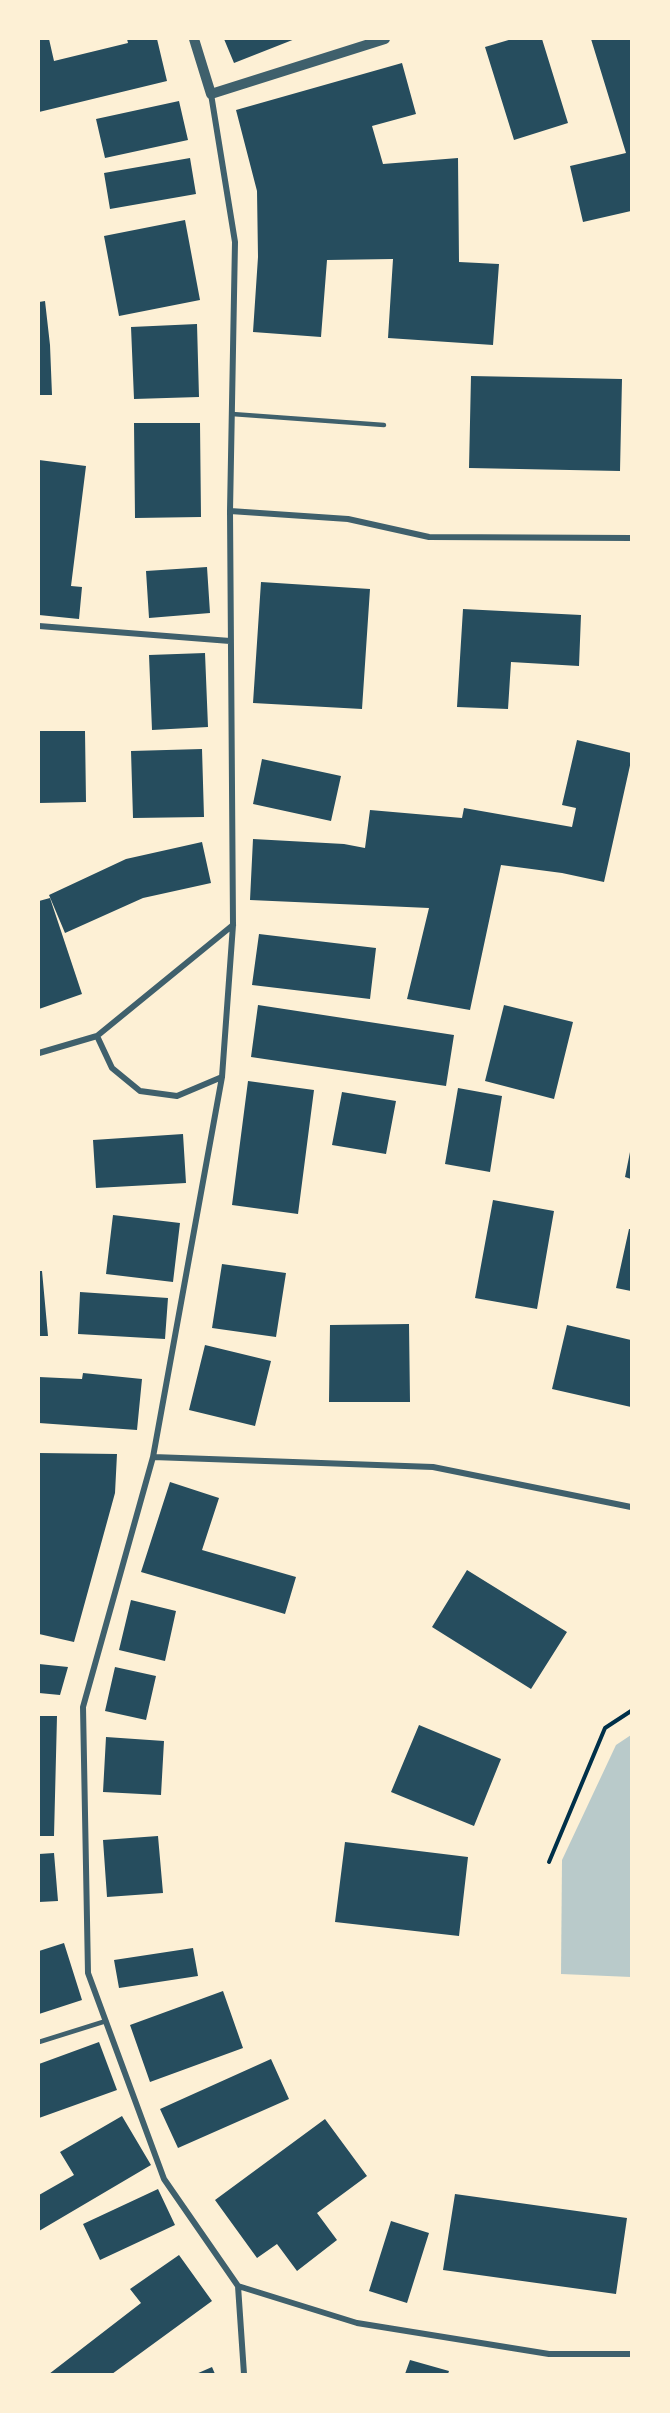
<!DOCTYPE html>
<html>
<head>
<meta charset="utf-8">
<style>
	body { margin:0 }
	#map { position:relative; width:670px; height:2413px; overflow:hidden; background:#fdf0d5; font-family:Signika,sans-serif }
	canvas { display:block }
	.frame { position:absolute; inset:0; border:40px solid #fdf0d5; pointer-events:none }
</style>
</head>
<body>
<div id="map">
<canvas width="670" height="2413"></canvas>
<div class="frame"></div>
</div>
<script>
const g = document.querySelector('canvas').getContext('2d');
g.lineJoin = 'round';
function fill(path, color) {
  g.fillStyle = color;
  g.fill(path, 'evenodd');
}
function strokePath(path, color, width, dash) {
  g.strokeStyle = color;
  g.lineWidth = width;
  g.lineCap = dash ? 'butt' : 'round';
  g.setLineDash(dash || []);
  g.stroke(path);
}
fill(new Path2D(`
	M 631,1735 L 631,1977 L 561,1974 L 562,1860 L 616,1745 Z`), '#b9caca');
fill(new Path2D(`
	M 39,39 L 49,39 L 54,61 L 128,43 L 127,39 L 157,39 L 167,81 L 39,112 Z
	M 224,39 L 295,39 L 234,63 Z
	M 512,39 L 542,39 L 568,123 L 514,140 L 485,47 Z
	M 591,39 L 631,39 L 631,211 L 583,222 L 570,166 L 626,153 Z
	M 402,63 L 416,114 L 372,126 L 383,164 L 458,158 L 459,262 L 499,264 L 493,345 L 388,338 L 393,259 L 327,260 L 321,337 L 253,332 L 258,257 L 257,191 L 236,110 Z
	M 179,101 L 188,140 L 105,158 L 96,119 Z
	M 190,158 L 196,194 L 110,209 L 104,173 Z
	M 185,220 L 200,300 L 119,316 L 104,236 Z
	M 45,301 L 50,345 L 52,395 L 39,395 L 39,302 Z
	M 197,324 L 199,397 L 134,399 L 131,327 Z
	M 471,376 L 622,379 L 620,471 L 469,468 Z
	M 134,423 L 200,423 L 201,517 L 135,518 Z
	M 39,460 L 86,466 L 71,586 L 82,587 L 79,619 L 39,615 Z
	M 207,567 L 210,613 L 149,618 L 146,571 Z
	M 261,582 L 370,589 L 362,709 L 253,703 Z
	M 463,609 L 581,615 L 579,666 L 511,662 L 508,709 L 457,707 Z
	M 205,653 L 208,727 L 152,730 L 149,655 Z
	M 39,731 L 85,731 L 86,802 L 39,803 Z
	M 577,740 L 631,753 L 631,761 L 604,882 L 562,873 L 501,865 L 470,1010 L 407,999 L 429,908 L 250,900 L 253,839 L 344,844 L 365,848 L 370,810 L 462,818 L 464,808 L 572,827 L 576,808 L 562,805 Z
	M 202,749 L 204,817 L 133,818 L 131,751 Z
	M 262,759 L 341,776 L 331,821 L 253,804 Z
	M 202,842 L 211,883 L 143,898 L 65,933 L 49,895 L 126,859 Z
	M 50,898 L 82,994 L 39,1009 L 39,901 Z
	M 259,934 L 376,948 L 370,999 L 252,985 Z
	M 258,1005 L 454,1035 L 446,1086 L 251,1057 Z
	M 504,1005 L 573,1022 L 554,1099 L 485,1081 Z
	M 248,1081 L 314,1090 L 298,1214 L 232,1205 Z
	M 458,1088 L 502,1096 L 490,1172 L 445,1164 Z
	M 342,1092 L 396,1101 L 386,1154 L 332,1145 Z
	M 183,1134 L 186,1183 L 96,1188 L 93,1140 Z
	M 630,1152 L 631,1152 L 631,1179 L 625,1177 Z
	M 493,1200 L 554,1211 L 537,1309 L 475,1298 Z
	M 113,1215 L 180,1223 L 173,1282 L 106,1274 Z
	M 629,1229 L 631,1229 L 631,1291 L 616,1288 Z
	M 222,1264 L 286,1273 L 276,1337 L 212,1328 Z
	M 39,1271 L 42,1271 L 48,1336 L 39,1336 Z
	M 80,1292 L 168,1298 L 165,1339 L 78,1334 Z
	M 409,1324 L 410,1402 L 329,1402 L 330,1325 Z
	M 567,1325 L 631,1340 L 631,1407 L 552,1389 Z
	M 205,1345 L 271,1361 L 255,1426 L 189,1410 Z
	M 83,1373 L 142,1379 L 137,1430 L 39,1423 L 39,1377 L 82,1379 Z
	M 39,1453 L 117,1454 L 115,1493 L 74,1642 L 39,1634 Z
	M 170,1482 L 219,1498 L 202,1550 L 296,1577 L 285,1614 L 141,1572 Z
	M 467,1570 L 567,1632 L 531,1689 L 432,1627 Z
	M 131,1600 L 176,1611 L 165,1661 L 119,1650 Z
	M 39,1664 L 68,1667 L 60,1695 L 39,1693 Z
	M 115,1667 L 156,1676 L 146,1720 L 105,1711 Z
	M 39,1716 L 57,1716 L 54,1836 L 39,1836 Z
	M 419,1725 L 501,1759 L 474,1826 L 391,1792 Z
	M 106,1737 L 164,1741 L 161,1795 L 103,1792 Z
	M 158,1836 L 163,1893 L 107,1897 L 103,1840 Z
	M 345,1842 L 468,1857 L 459,1936 L 335,1922 Z
	M 54,1853 L 58,1901 L 39,1902 L 39,1854 Z
	M 64,1943 L 82,2000 L 39,2014 L 39,1951 Z
	M 193,1948 L 198,1976 L 119,1988 L 114,1960 Z
	M 223,1991 L 243,2048 L 150,2082 L 130,2025 Z
	M 99,2042 L 117,2090 L 39,2118 L 39,2064 Z
	M 271,2059 L 289,2099 L 178,2148 L 160,2109 Z
	M 122,2116 L 151,2165 L 39,2231 L 39,2195 L 74,2175 L 60,2152 Z
	M 325,2119 L 367,2176 L 317,2213 L 337,2240 L 297,2271 L 277,2244 L 257,2258 L 215,2200 Z
	M 158,2189 L 175,2225 L 100,2260 L 83,2224 Z
	M 455,2194 L 627,2218 L 616,2294 L 443,2270 Z
	M 391,2221 L 429,2233 L 407,2303 L 369,2291 Z
	M 179,2255 L 212,2301 L 112,2374 L 49,2374 L 141,2303 L 130,2289 Z
	M 410,2360 L 449,2371 L 448,2374 L 405,2374 Z
	M 212,2367 L 215,2374 L 196,2374 Z`), '#264d5e');
strokePath(new Path2D(`
	M 549,1862 L 605,1728 L 631,1711`), '#003049', 4);
strokePath(new Path2D(`
	M 232,414 L 384,425
	M 39,2042 L 106,2021`), '#3f606c', 4.5);
strokePath(new Path2D(`
	M 211,94 L 235,242 L 230,511 L 233,925 L 222,1077 L 153,1457 L 83,1707 L 88,1973 L 164,2179 L 238,2286 L 244,2374
	M 230,511 L 348,519 L 429,537 L 631,538
	M 39,626 L 230,641
	M 97,1036 L 112,1068 L 140,1091 L 177,1096 L 222,1077
	M 39,1053 L 97,1036 L 233,925
	M 153,1457 L 433,1467 L 631,1507
	M 238,2286 L 357,2323 L 549,2354 L 631,2354`), '#3f606c', 6);
strokePath(new Path2D(`
	M 194,39 L 211,94 L 385,39`), '#3f606c', 10);
</script>
</body>
</html>
